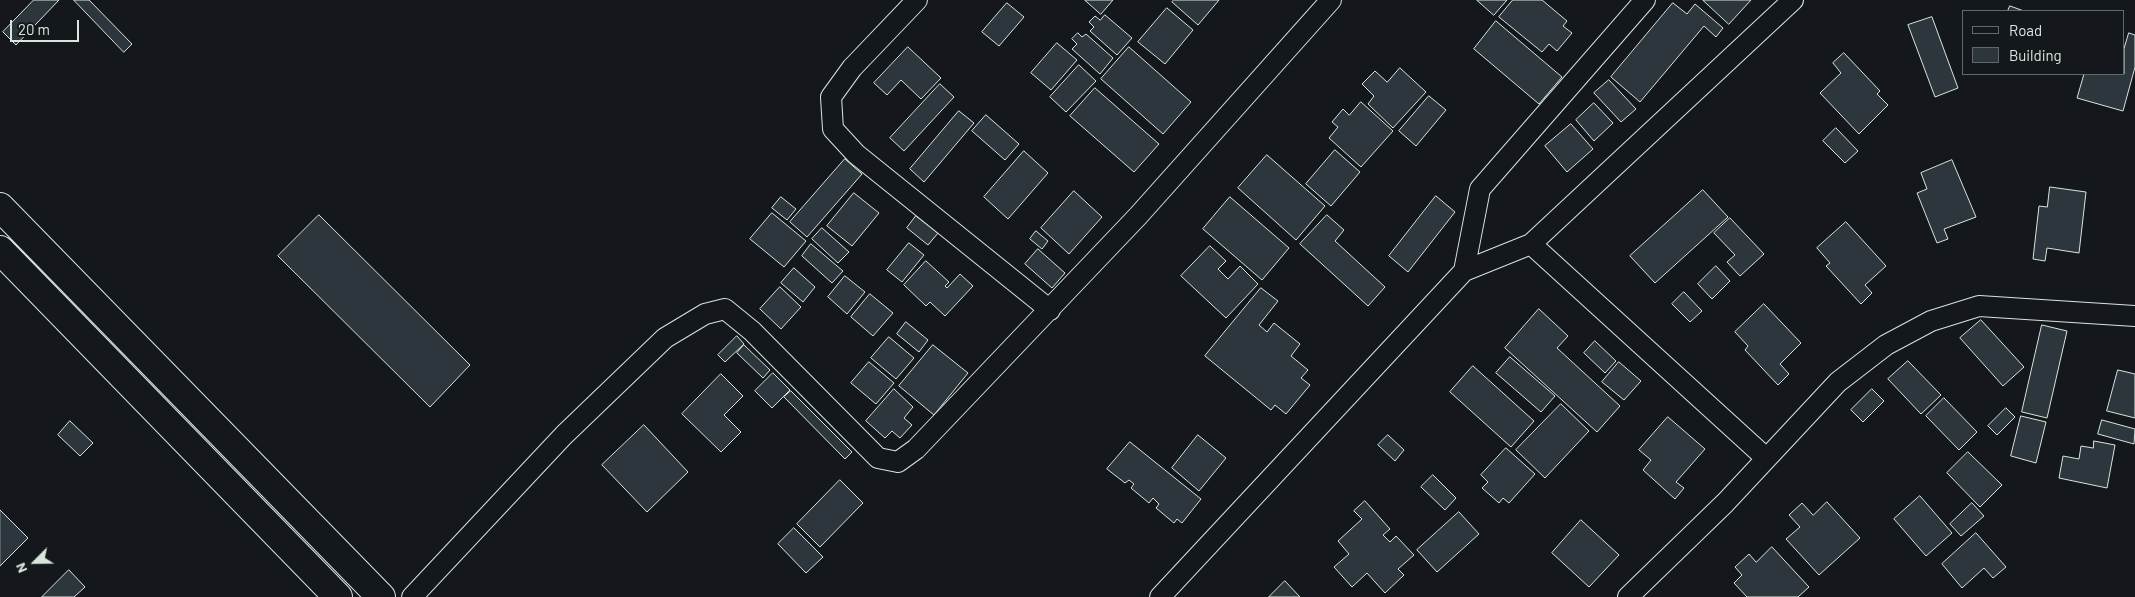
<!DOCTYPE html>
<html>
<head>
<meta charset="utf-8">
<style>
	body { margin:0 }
	#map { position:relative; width:2135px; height:597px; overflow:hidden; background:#14181c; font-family:Barlow,sans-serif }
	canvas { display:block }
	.legend { position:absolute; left:1962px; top:10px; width:162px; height:65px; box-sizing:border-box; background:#14181c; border:1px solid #626a69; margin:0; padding:6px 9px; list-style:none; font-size:15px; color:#d8e6dc }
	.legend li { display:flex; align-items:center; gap:10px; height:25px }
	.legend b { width:25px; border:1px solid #626a69 }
	.north { position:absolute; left:10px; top:537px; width:50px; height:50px; -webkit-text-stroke:4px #14181c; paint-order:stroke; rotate:247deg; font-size:14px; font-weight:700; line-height:20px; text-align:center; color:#d8e6dc }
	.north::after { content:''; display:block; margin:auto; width:18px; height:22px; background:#d8e6dc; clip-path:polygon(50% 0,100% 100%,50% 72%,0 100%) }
	.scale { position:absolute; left:10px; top:20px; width:69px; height:22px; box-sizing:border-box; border:2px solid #d8e6dc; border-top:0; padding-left:6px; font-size:15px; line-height:18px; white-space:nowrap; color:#d8e6dc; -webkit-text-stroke:4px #14181c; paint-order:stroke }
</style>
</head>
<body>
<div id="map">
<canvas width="2135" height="597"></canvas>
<ul class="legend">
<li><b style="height:6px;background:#14181c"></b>Road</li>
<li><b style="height:14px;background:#2c363c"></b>Building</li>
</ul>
<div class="north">N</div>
<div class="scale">20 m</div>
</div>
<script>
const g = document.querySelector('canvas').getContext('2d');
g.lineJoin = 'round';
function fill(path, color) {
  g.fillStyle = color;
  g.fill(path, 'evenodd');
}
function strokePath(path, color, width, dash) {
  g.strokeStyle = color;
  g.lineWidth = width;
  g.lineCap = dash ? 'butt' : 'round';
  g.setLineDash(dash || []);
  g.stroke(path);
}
const building = new Path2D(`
	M 34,0 L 59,0 L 16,45 L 3,32 Z
	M 74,0 L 89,0 L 132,44 L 124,52 Z
	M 1085,0 L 1113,0 L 1101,14 Z
	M 1174,0 L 1219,0 L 1198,25 L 1172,2 Z
	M 1477,0 L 1507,0 L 1494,15 Z
	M 1513,0 L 1542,0 L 1567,21 L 1563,26 L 1572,33 L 1557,51 L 1549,44 L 1542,52 L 1499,17 Z
	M 1703,0 L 1751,0 L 1729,24 Z
	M 1007,3 L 1024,17 L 999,46 L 982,32 Z
	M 1673,3 L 1687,14 L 1695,4 L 1723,28 L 1716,37 L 1704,26 L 1640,102 L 1611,77 Z
	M 2010,6 L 2024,11 L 2008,11 Z
	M 1167,8 L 1193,30 L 1165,64 L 1138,42 Z
	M 1105,15 L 1132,38 L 1117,55 L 1090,31 L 1094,27 L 1089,22 L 1095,16 L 1100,20 Z
	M 1932,17 L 1958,88 L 1935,97 L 1908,25 Z
	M 1496,21 L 1562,77 L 1539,104 L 1474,49 Z
	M 1078,33 L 1082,37 L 1086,34 L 1113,58 L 1100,74 L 1072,49 L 1077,44 L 1072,39 Z
	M 2129,33 L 2135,35 L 2135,67 L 2123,111 L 2077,98 L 2084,74 L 2124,74 L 2124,49 Z
	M 1057,43 L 1077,60 L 1051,90 L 1031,73 Z
	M 908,47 L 941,78 L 921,99 L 901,80 L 887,95 L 874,83 Z
	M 1129,47 L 1191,102 L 1163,134 L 1101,79 Z
	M 1844,53 L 1880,91 L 1877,94 L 1888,105 L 1859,134 L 1820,93 L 1841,73 L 1833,63 Z
	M 1079,65 L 1096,81 L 1066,112 L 1050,97 Z
	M 1400,68 L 1426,92 L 1393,128 L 1368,104 L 1374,96 L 1362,84 L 1375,71 L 1387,82 Z
	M 1609,80 L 1636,109 L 1621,122 L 1594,93 Z
	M 940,84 L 954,97 L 904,151 L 890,138 Z
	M 1095,88 L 1159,144 L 1134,172 L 1070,116 Z
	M 1429,96 L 1446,110 L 1416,146 L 1399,131 Z
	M 1361,102 L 1393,131 L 1361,167 L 1329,138 L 1338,127 L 1332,122 L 1343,109 L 1349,115 Z
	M 1594,103 L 1613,123 L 1594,141 L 1576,120 Z
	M 959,111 L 974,123 L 924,182 L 910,169 Z
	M 986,115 L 1019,144 L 1005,160 L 972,131 Z
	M 1571,124 L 1593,149 L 1567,172 L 1545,146 Z
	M 1836,128 L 1858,151 L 1845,163 L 1823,141 Z
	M 1335,150 L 1360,172 L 1331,206 L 1306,184 Z
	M 1024,151 L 1048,173 L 1008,219 L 984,197 Z
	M 1267,155 L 1325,206 L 1296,240 L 1238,188 Z
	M 845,159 L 862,174 L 807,237 L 790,222 Z
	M 1952,160 L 1976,217 L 1944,229 L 1948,239 L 1937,243 L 1917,193 L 1927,189 L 1921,173 Z
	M 2050,187 L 2086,192 L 2079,253 L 2047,248 L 2045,261 L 2033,259 L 2039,206 L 2047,207 Z
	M 1703,190 L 1728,217 L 1655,283 L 1630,256 Z
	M 1074,191 L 1102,217 L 1069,254 L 1041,228 Z
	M 854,193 L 879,213 L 852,246 L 827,226 Z
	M 1436,196 L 1455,212 L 1408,272 L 1389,256 Z
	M 781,197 L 796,209 L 787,220 L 772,208 Z
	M 1230,197 L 1289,248 L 1262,280 L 1203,229 Z
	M 772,213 L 806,241 L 784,267 L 750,239 Z
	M 319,215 L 470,365 L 430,407 L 278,256 Z
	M 1327,215 L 1344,230 L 1335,241 L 1385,287 L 1368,306 L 1300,244 Z
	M 916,216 L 938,233 L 928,245 L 907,228 Z
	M 1730,218 L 1764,254 L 1740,276 L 1727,262 L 1735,255 L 1714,233 Z
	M 1846,222 L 1886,266 L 1865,285 L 1872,293 L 1861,304 L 1826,266 L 1830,263 L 1817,248 Z
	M 822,228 L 849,252 L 838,263 L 812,239 Z
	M 1036,231 L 1048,241 L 1042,249 L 1030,239 Z
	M 909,243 L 924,255 L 902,282 L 887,270 Z
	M 811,244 L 843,271 L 832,283 L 802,256 Z
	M 1210,246 L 1226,261 L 1218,269 L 1228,279 L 1240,266 L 1258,284 L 1226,318 L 1181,276 Z
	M 1038,249 L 1065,273 L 1052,288 L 1025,264 Z
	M 926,261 L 949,282 L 945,286 L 947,288 L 960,274 L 973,286 L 945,316 L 930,302 L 926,306 L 904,285 Z
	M 1716,266 L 1730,281 L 1712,299 L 1698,284 Z
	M 794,268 L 815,287 L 803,302 L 781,283 Z
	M 845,276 L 865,292 L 847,314 L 828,297 Z
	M 780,287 L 801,307 L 781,329 L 760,309 Z
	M 1261,288 L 1278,301 L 1259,325 L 1267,332 L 1274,323 L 1300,344 L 1291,356 L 1308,370 L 1301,378 L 1310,385 L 1286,414 L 1275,405 L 1271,410 L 1205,356 Z
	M 1684,292 L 1702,311 L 1690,322 L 1672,304 Z
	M 870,294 L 893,313 L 873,336 L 851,317 Z
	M 1764,304 L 1801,343 L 1780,364 L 1789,374 L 1778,385 L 1745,350 L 1748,346 L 1735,332 Z
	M 1539,309 L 1568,336 L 1557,348 L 1620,406 L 1597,432 L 1505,348 Z
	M 1981,320 L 2024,367 L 2003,386 L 1960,338 Z
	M 906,322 L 928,340 L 919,352 L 897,334 Z
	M 2042,325 L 2067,331 L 2047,418 L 2022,412 Z
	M 737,336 L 744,344 L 725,362 L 718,355 Z
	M 889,337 L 914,358 L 896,379 L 871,358 Z
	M 1595,341 L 1616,361 L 1605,373 L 1584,353 Z
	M 744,345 L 770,370 L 763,378 L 737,353 Z
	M 933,345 L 968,373 L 934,415 L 899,386 Z
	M 1510,357 L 1555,396 L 1541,412 L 1496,373 Z
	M 1908,361 L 1941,395 L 1921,414 L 1888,379 Z
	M 869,362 L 894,383 L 876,404 L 851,383 Z
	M 1619,362 L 1641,381 L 1624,400 L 1602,382 Z
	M 1473,366 L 1534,421 L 1511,447 L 1450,392 Z
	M 2118,370 L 2135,374 L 2135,418 L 2107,411 Z
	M 773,373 L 790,390 L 772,408 L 755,391 Z
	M 721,374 L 743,396 L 724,415 L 741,432 L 721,452 L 682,414 Z
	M 894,389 L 913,407 L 904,418 L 912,425 L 900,438 L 892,431 L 885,438 L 866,421 Z
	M 1872,389 L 1884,401 L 1863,422 L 1851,410 Z
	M 791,391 L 852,452 L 845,459 L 784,397 Z
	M 1944,398 L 1977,432 L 1959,450 L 1926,416 Z
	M 1561,404 L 1589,431 L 1545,478 L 1516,450 Z
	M 2006,408 L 2015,417 L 1997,435 L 1988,426 Z
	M 2021,416 L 2046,422 L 2036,463 L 2011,456 Z
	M 1668,417 L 1705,449 L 1676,482 L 1684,488 L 1675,499 L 1643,470 L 1651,460 L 1639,450 Z
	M 2102,420 L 2135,429 L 2134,444 L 2098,434 Z
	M 70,421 L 93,443 L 80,456 L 58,435 Z
	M 644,425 L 688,472 L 647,512 L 602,465 Z
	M 1198,435 L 1226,458 L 1199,491 L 1172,468 Z
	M 1388,435 L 1404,450 L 1395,461 L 1378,445 Z
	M 2094,441 L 2115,445 L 2107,488 L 2059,478 L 2063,456 L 2079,459 L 2081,446 L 2093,448 Z
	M 1130,442 L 1201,499 L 1182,523 L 1177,519 L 1174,523 L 1156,508 L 1159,504 L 1153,498 L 1149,503 L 1131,488 L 1134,484 L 1129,480 L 1125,483 L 1107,469 Z
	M 1506,448 L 1535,474 L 1509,503 L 1503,498 L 1499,503 L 1482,488 L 1488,482 L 1481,475 Z
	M 1968,452 L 2002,485 L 1980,507 L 1947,473 Z
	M 1433,475 L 1456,498 L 1445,510 L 1421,487 Z
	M 840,480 L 863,503 L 820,547 L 797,524 Z
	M 1920,496 L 1952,533 L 1926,556 L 1894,519 Z
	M 1365,501 L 1390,529 L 1383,535 L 1390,542 L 1396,536 L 1414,555 L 1398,569 L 1404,575 L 1385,593 L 1367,573 L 1352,587 L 1334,567 L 1349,554 L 1338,541 L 1362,519 L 1354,511 Z
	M 1827,502 L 1860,538 L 1819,575 L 1786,539 L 1800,527 L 1789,515 L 1802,503 L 1813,515 Z
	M 1972,503 L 1984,516 L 1961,536 L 1950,524 Z
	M 0,510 L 28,538 L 0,566 Z
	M 1459,512 L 1479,534 L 1437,572 L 1417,550 Z
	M 1581,520 L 1619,555 L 1589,587 L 1552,553 Z
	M 794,528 L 823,557 L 806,573 L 778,544 Z
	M 1976,533 L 2006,567 L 1993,578 L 1984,568 L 1962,588 L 1942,564 Z
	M 1772,547 L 1809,587 L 1798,597 L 1747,597 L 1734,583 L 1742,575 L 1735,567 L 1749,554 L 1756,562 Z
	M 69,570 L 85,587 L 74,597 L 42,597 Z
	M 1285,581 L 1300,597 L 1269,597 Z`);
fill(building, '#2c363c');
strokePath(building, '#d8e6dc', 1);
const street = new Path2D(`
	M 917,0 L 852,68 L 831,97 L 833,129 L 856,154 L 1050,310
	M 1531,244 L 1766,458
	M 1464,271 L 1480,189 L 1645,0
	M 412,597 L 564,435 L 665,338 L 705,314 L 725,309 L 752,331 L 878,458 L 898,462 L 916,449 L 1138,216 L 1331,0
	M 1160,597 L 1464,271 L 1531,244 L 1793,0
	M 1628,597 L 1725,503 L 1838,382 L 1886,345 L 1931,321 L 1979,306 L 2135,316`);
const secondary = new Path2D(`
	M 0,207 L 381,597
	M 0,250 L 338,597`);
strokePath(street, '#d8e6dc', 22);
strokePath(secondary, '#d8e6dc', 30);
strokePath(street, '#14181c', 20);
strokePath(secondary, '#14181c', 28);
</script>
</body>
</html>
